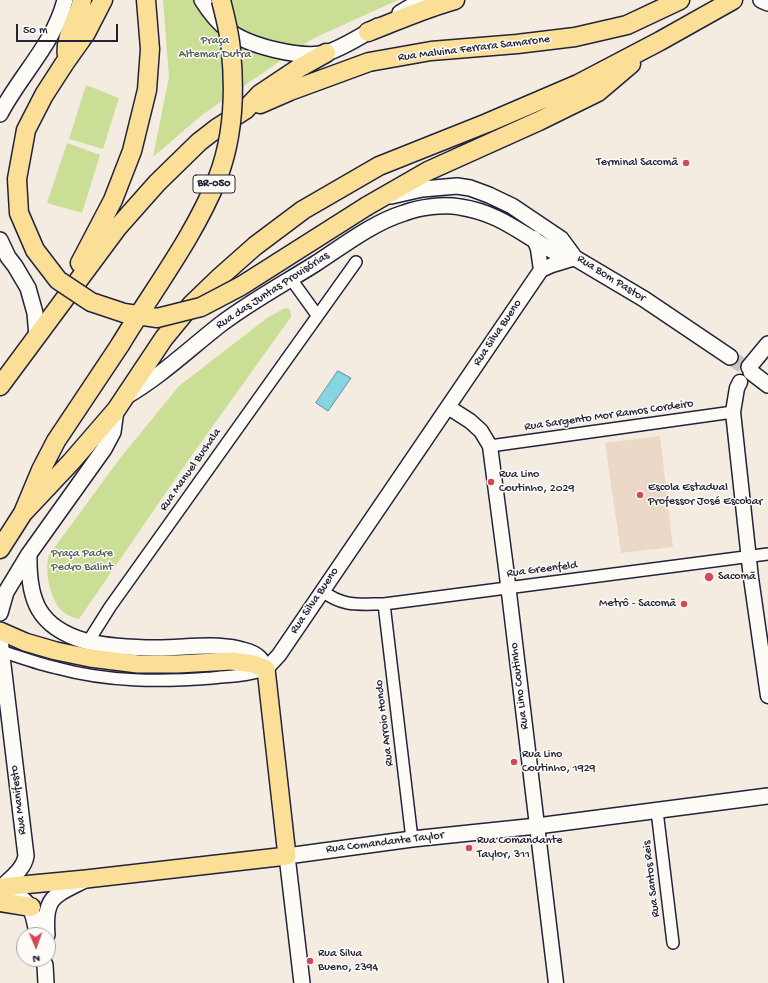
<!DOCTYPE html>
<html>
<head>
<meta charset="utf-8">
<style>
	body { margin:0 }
	#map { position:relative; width:768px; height:983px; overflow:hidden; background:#f5ece1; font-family:"Gochi Hand",sans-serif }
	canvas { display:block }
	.north { position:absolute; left:16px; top:927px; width:40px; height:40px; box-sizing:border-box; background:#fdfcf7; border:1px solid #a5a5ac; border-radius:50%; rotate:178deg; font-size:11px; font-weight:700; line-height:16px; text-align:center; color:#22223b }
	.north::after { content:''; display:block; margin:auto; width:14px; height:18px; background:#d1495b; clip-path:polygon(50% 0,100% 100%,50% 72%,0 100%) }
	.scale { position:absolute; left:16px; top:24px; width:102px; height:18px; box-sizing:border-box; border:2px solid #22223b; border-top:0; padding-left:5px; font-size:12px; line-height:14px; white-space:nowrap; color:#22223b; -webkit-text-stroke:3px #fdfcf7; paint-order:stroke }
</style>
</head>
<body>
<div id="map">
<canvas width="768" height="983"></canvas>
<div class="north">N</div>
<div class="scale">50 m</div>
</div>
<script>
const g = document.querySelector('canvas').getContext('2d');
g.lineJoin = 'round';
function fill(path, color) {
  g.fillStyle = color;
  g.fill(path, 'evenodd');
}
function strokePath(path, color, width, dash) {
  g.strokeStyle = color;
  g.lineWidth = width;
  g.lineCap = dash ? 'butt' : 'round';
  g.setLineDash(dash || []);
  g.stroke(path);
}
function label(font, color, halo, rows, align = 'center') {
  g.font = font + ' "Gochi Hand",sans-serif';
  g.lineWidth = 3;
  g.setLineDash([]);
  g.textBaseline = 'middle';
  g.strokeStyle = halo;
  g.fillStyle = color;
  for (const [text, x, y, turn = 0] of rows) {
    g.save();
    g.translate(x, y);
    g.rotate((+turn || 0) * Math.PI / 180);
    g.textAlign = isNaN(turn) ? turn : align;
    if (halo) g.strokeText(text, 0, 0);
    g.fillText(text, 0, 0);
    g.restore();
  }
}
fill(new Path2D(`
	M 660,436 L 673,547 L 621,553 L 605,443 Z`), '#ebd8c6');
fill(new Path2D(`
	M 163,0 L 398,0 L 312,39 L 202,115 L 153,157 L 169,77 Z
	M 86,85 L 119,98 L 103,149 L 69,139 Z
	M 67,143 L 100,155 L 82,213 L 47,203 Z
	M 285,308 L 290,309 L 291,317 L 187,462 L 79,619 C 72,617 65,615 60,609 C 50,597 44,570 49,555 L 121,457 L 179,386 L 267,318 Z`), '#cadf95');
const water = new Path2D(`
	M 338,371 L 351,378 L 328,411 L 316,403 Z`);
fill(water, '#86d6e1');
strokePath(water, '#5e8e9f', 1);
strokePath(new Path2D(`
	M 730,357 L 751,372`), '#cbc4c0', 15, [15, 8]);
const minor = new Path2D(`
	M 291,279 L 317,315
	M 490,446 L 733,412
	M 322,591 C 344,607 357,604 384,604 L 768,554
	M 384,604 L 412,839
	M 88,642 L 110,607 L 356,262
	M 1,651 C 20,657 38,664 57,668 C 108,682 160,682 212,678 C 230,676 249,676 266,669
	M 657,811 L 673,943`);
const tertiary = new Path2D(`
	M 534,238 L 538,249 L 541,270
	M 740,382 L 737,388 L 733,412 L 751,578 L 768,696
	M 448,407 L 470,421 L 481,431 L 490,446 L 506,568 L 556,983
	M 266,669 L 279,655 L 541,270 L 552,265 L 575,258`);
const secondary = new Path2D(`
	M 202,0 C 209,11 217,22 228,30 C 248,46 301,59 326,53 C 340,49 365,34 378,26
	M 761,0 L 768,3
	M 400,13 L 422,0
	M 0,114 C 20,75 54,44 65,0
	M 391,196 L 422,189 L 457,186 L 470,188 L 489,195 L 512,206 L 561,239 L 575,258 L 644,299 L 730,357
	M 0,240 L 8,257 L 15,266 L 28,288 L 35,313 L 37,337
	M 749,367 L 768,344
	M 751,372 L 768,385
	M 125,397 C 160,377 189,349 221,324 C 250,302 283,284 315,264 C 343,246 372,223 404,213 C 420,207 443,204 460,207 C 500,213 521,234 555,252 C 561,255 569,256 575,258
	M 29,554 C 28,600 38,627 85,641 C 109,647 133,648 157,648 C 185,648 211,643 239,649 C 245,651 253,652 258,657 C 262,660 264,665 266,669
	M 0,613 L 6,592 L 29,554 L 104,449 L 113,432 L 116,410
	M 0,640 L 26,856 C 24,869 11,878 2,887 C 29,899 33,906 37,935
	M 47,935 C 44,897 53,896 85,880
	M 42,959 L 45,965 L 46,983
	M 302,983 L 287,856 L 412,839 L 537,826 L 768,796`);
const primary = new Path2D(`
	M 0,631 L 25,642 L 56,651 L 90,658 L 138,664 L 178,664 L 232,661 L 253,664 L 266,669 L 287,856 L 86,879 L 0,887`);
const trunk = new Path2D(`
	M 368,32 C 397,21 425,8 455,0
	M 67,56 C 64,36 79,19 82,0
	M 64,64 L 86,33 L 103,0
	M 260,104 L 290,91 L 369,62 L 431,51 L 517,44 L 575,37 L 627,25 L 680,0
	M 367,206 L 428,171 L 539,121 L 598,92 L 631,64
	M 80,263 L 113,200 L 132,151 L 147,90 L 150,49 L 146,0
	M 0,386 L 118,227 L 157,183 L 199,142 L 217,128 L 245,110 L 260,94 L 299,68 L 326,53
	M 23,513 L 71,462 L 116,410 L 164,338 L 192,304 L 220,277 L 255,246 L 303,210 L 379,166 L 487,123 L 578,84 L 660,41 L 733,0
	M 0,549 L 23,513 L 41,470 L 56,441 L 120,345
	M 0,902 L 31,907`);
strokePath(minor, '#22223b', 14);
strokePath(tertiary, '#22223b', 17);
strokePath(secondary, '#22223b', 18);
strokePath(primary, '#22223b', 20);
strokePath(trunk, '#22223b', 21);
strokePath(minor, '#fdfcf7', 11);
strokePath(tertiary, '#fdfcf7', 14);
strokePath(secondary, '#fdfcf7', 15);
strokePath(primary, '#fbdf96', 17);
strokePath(trunk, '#fbdf96', 18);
const trunkBridge = new Path2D(`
	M 64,64 L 44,95 L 26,130 L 17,179 L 19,213 L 35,250 L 58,280 L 91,302 L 124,313 L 157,318 L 201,307 L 241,286 L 367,206
	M 120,345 C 153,290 194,237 218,177 C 233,138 235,92 231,51 C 230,34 225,17 221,0`);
strokePath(trunkBridge, '#22223b', 21, []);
strokePath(trunkBridge, '#fbdf96', 18);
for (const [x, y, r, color] of [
	[686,163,4,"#d1495b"],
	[491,482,4,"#d1495b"],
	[640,495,4,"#d1495b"],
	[709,577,5,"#d1495b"],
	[684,604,4,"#d1495b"],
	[514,762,4,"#d1495b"],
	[469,848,4,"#d1495b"],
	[310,961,4,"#d1495b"]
]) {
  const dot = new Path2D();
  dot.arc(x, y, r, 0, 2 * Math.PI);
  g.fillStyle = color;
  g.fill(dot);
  strokePath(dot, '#fdfcf7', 1.5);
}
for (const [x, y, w] of [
	[214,184,42]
]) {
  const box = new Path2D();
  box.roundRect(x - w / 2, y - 9, w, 18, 3);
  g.fillStyle = '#fdfcf7';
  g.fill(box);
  strokePath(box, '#22223b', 1);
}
label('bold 11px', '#22223b', null, [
	["BR-050",214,184]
]);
label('12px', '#545b56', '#fdfcf7', [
	["Praça",215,41],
	["Altemar Dutra",215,55],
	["Praça Padre",82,554],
	["Pedro Balint",82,568]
]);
label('12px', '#22223b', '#fdfcf7', [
	["Rua Malvina Ferrara Samarone",474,49,-7],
	["Rua Bom Pastor",611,279,32],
	["Rua das Juntas Provisórias",273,291,-33],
	["Rua Silva Bueno",498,333,-56],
	["Rua Sargento Mor Ramos Cordeiro",609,416,-8],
	["Rua Manuel Buchala",191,470,-55],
	["Rua Greenfeld",542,570,-7],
	["Rua Silva Bueno",315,601,-56],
	["Rua Lino Coutinho",520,686,-97],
	["Rua Arroio Hondo",385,723,-97],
	["Rua Manifesto",19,800,-97],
	["Rua Comandante Taylor",385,843,-7],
	["Rua Santos Reis",652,879,-97]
]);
label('12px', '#22223b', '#fdfcf7', [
	["Terminal Sacomã",678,163,"right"],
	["Rua Lino",499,475],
	["Coutinho, 2029",499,489],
	["Escola Estadual",648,488],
	["Professor José Escobar",648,502],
	["Sacomã",718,577],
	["Metrô - Sacomã",676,604,"right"],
	["Rua Lino",522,755],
	["Coutinho, 1929",522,769],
	["Rua Comandante",477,841],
	["Taylor, 311",477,855],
	["Rua Silva",318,954],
	["Bueno, 2394",318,968]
], 'left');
</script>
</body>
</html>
